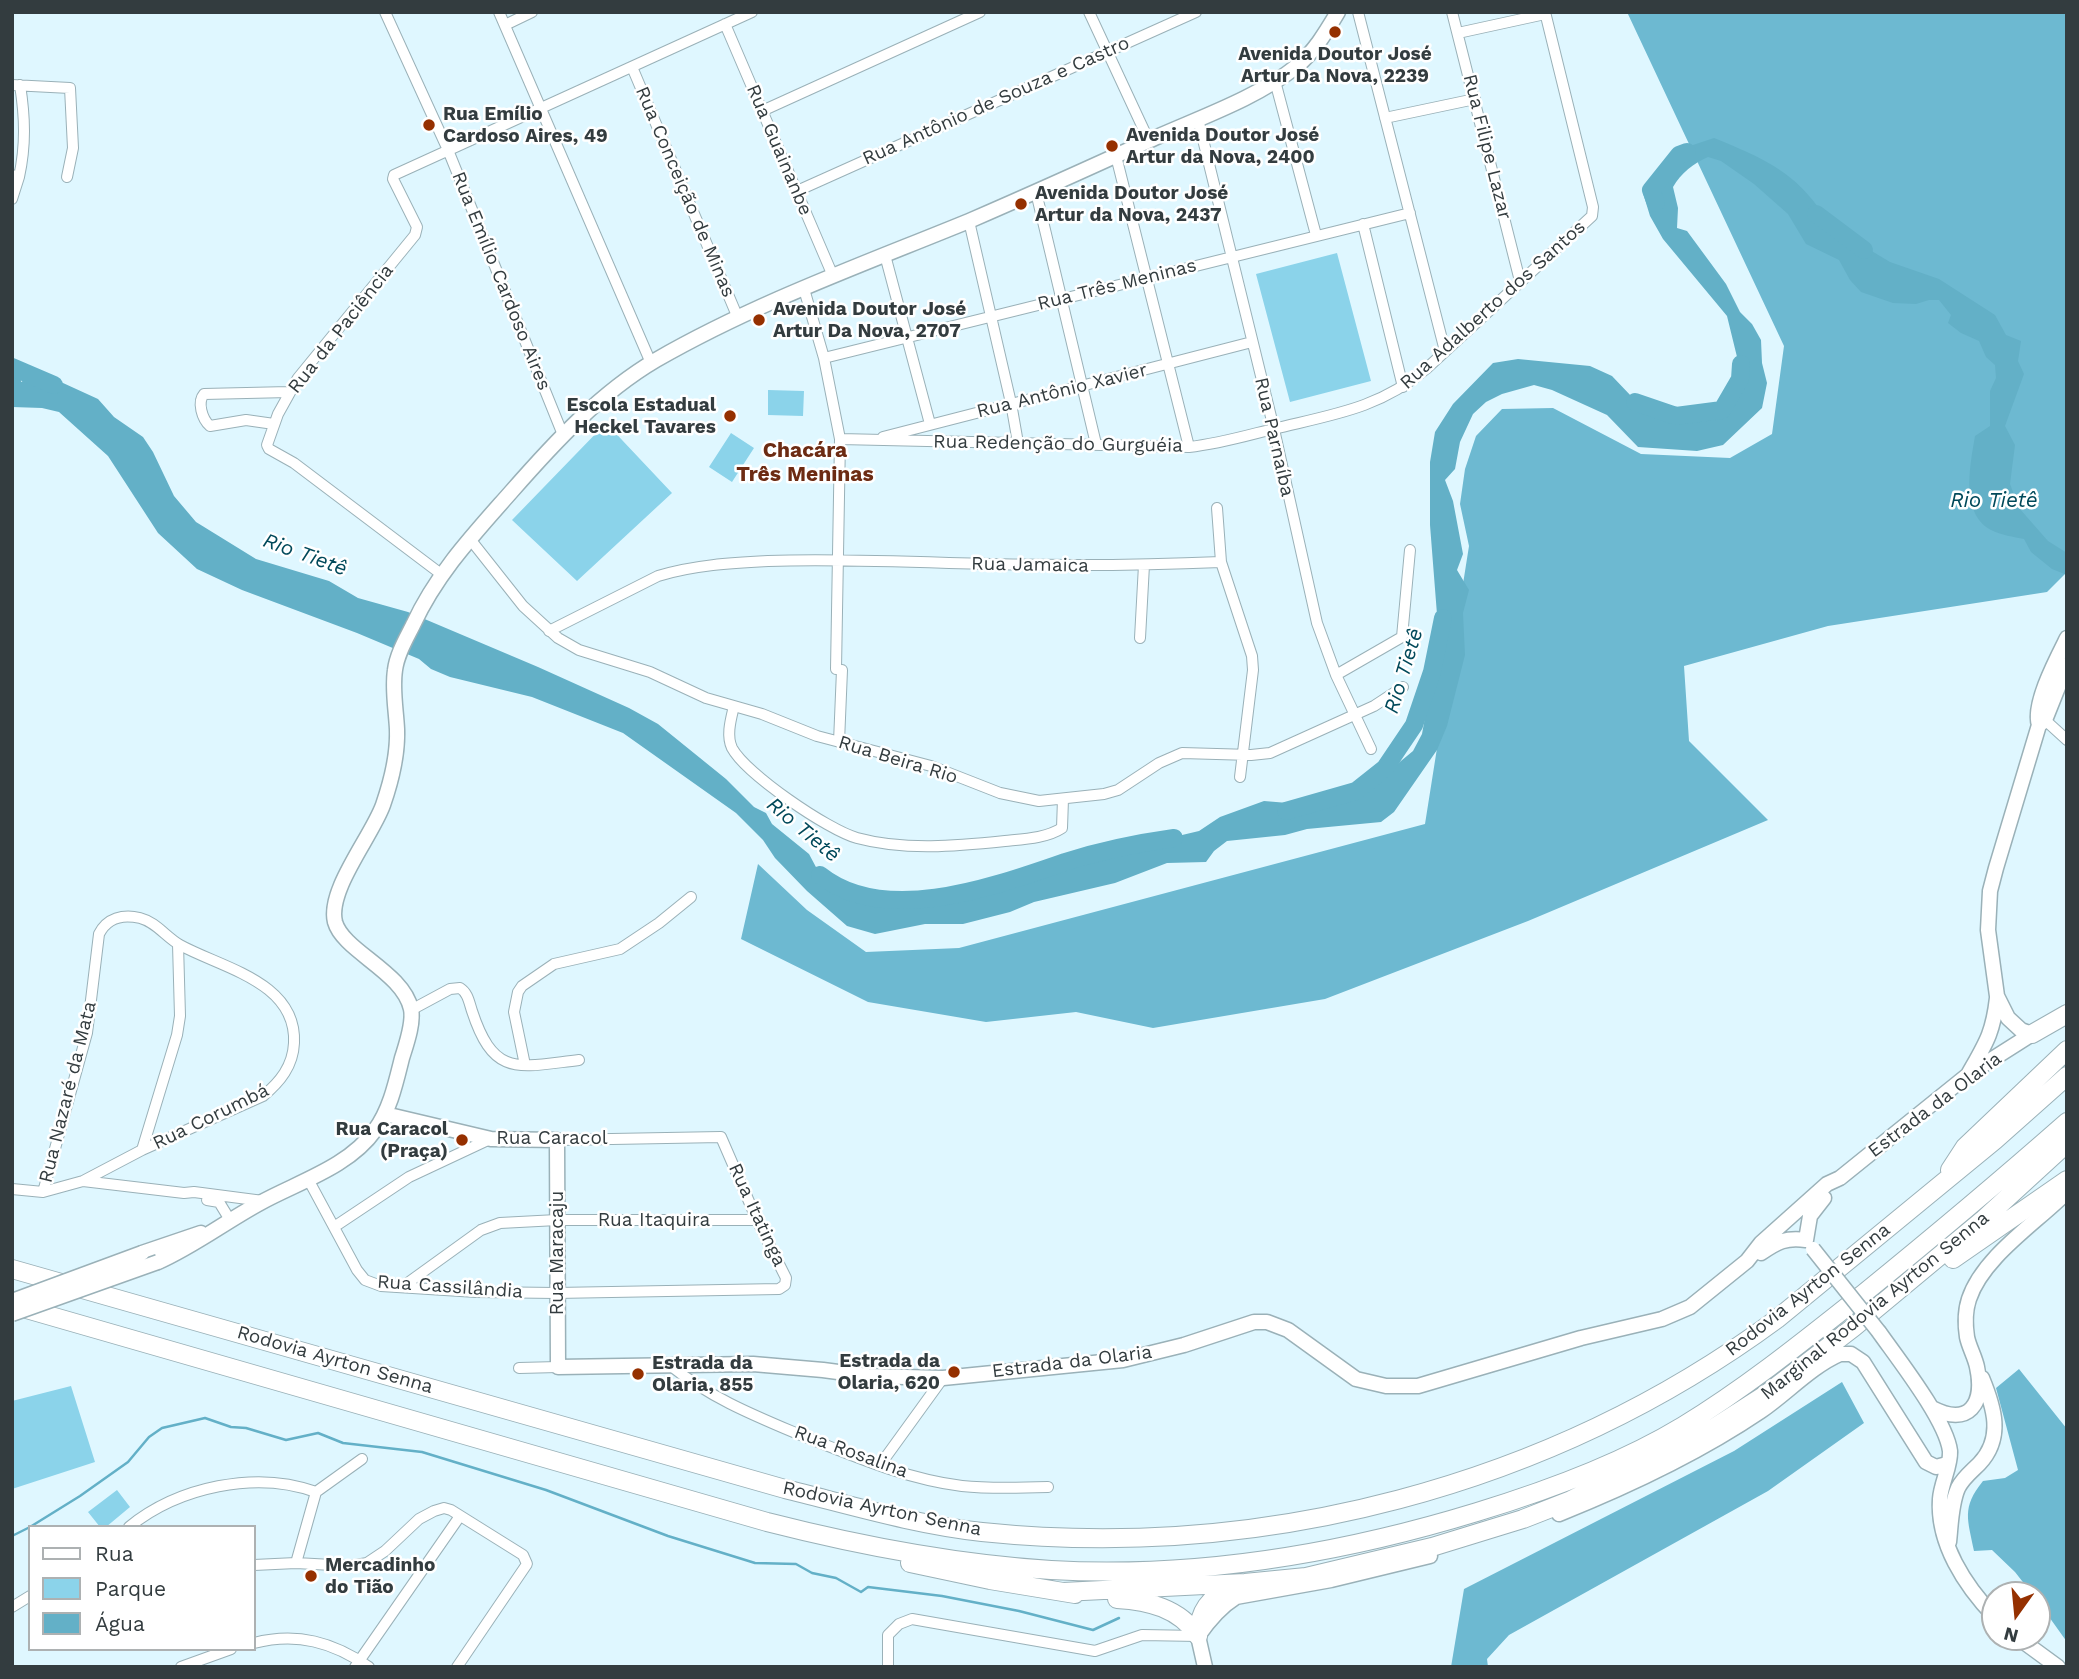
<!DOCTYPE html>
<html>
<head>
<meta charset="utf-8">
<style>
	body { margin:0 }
	#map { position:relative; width:2079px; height:1679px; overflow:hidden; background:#dff7ff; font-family:"Work Sans",sans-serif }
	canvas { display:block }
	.frame { position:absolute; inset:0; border:14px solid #333c3f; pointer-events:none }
	.legend { position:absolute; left:28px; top:1525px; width:228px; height:126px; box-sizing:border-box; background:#fff; border:2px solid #adb1b2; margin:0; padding:9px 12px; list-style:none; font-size:21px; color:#333c3f }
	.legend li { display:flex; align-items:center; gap:14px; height:35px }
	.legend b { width:35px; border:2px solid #adb1b2 }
	.north { position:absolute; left:1981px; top:1581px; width:70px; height:70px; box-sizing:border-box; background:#fff; border:2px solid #adb1b2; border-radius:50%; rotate:195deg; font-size:19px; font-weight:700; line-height:28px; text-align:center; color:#333c3f }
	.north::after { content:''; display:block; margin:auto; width:24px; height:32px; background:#953000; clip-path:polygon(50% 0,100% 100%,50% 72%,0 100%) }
</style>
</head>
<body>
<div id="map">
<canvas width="2079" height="1679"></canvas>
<div class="frame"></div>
<ul class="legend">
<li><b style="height:9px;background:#fff"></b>Rua</li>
<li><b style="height:19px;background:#8bd3ea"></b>Parque</li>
<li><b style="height:19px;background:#63b0c7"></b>Água</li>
</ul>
<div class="north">N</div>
</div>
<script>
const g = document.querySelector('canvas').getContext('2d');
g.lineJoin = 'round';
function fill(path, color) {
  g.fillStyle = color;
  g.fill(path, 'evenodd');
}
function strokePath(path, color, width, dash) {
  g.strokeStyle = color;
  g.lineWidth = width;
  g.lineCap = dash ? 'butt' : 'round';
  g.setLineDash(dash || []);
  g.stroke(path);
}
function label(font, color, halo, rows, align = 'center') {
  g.font = font + ' "Work Sans",sans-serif';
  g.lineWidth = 5;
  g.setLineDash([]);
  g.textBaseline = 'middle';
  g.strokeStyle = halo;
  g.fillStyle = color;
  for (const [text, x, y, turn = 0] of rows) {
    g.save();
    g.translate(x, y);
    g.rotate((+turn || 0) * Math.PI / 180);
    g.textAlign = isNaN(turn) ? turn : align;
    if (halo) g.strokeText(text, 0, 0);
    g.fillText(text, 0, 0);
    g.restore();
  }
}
fill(new Path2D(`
	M 1337,253 L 1371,381 L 1290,402 L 1256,274 Z
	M 768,390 L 804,391 L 803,416 L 768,415 Z
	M 606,423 L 672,493 L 577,581 L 512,520 Z
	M 731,433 L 754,448 L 732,482 L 709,467 Z
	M 71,1386 L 95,1462 L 12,1489 L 12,1401 Z
	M 117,1490 L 130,1507 L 106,1527 L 100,1527 L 88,1512 Z`), '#8bd3ea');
fill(new Path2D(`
	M 1627,12 L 2067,12 L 2067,572 L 2047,592 L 1828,626 L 1684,666 L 1689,741 L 1768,820 L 1528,921 L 1325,999 L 1153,1028 L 1076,1012 L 986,1022 L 868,1002 L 741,939 L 758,864 L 807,910 L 866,952 L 959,948 L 1425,824 L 1469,546 L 1460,504 L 1465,469 L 1476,436 L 1502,409 L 1553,408 L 1641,454 L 1730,458 L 1772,434 L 1784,346 Z
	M 2019,1369 L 2067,1429 L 2067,1642 L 2037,1600 L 2037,1595 L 2033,1595 L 2015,1572 L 1992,1550 L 1974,1551 C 1968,1520 1961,1508 1983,1481 L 2005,1478 L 2018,1470 L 1996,1388 Z
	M 1842,1382 L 1864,1423 L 1768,1491 L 1509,1635 L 1487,1659 L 1488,1667 L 1451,1667 L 1464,1589 L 1734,1451 Z`), '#6db9d1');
fill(new Path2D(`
	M 1714,138 C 1776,163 1803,177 1837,236 L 1850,238 L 1890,262 L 1939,279 L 1995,315 L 2006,335 L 2021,341 L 2018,361 L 2024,374 L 2005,426 L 2015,445 L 2010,484 L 2019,508 L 2048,541 L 2067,553 L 2067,575 L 2052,569 L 2031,552 L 2024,539 C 2014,537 2001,535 1991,530 C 1960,513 1970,466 1975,436 L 1990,426 L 1990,391 L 1996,378 L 1995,365 L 1986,357 L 1979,341 L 1961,333 L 1948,323 L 1951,315 L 1939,300 L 1929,300 L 1916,304 L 1893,303 L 1861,292 L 1850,280 L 1839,260 L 1806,244 L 1788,214 L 1754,184 L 1721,161 L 1708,157 C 1694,163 1681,173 1673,187 L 1678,208 L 1677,228 L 1687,231 L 1726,284 L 1740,312 L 1752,324 L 1761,340 L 1762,363 L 1767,383 L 1762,408 L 1723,445 L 1697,451 L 1638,447 L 1607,415 L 1552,390 L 1534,385 L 1502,394 L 1486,402 L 1473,414 L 1460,442 L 1455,469 L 1445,480 L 1453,501 L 1463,554 L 1457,570 L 1469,590 L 1463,613 L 1465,655 L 1447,726 L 1437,750 L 1394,812 L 1381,822 L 1307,829 L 1285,835 L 1227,841 L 1214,851 L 1206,862 L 1167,863 L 1115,883 L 1034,902 L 1010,912 L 963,924 L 925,924 L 875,934 L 847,926 L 807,891 L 775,858 L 763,840 L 736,813 L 623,733 L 532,697 L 450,677 L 431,669 L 419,659 L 357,633 L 242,590 L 197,569 L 158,533 L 108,456 L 59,412 L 42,408 L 12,407 L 12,356 L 20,365 L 21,382 L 39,372 L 98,399 L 114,417 L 143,437 L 153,452 L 174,496 L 196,522 L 256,559 L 329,581 L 358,598 L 408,612 L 538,667 L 629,708 L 658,724 L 726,779 L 754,807 L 766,813 L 772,824 L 809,854 L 817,869 L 836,884 L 841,894 C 858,902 879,908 896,897 L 931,903 L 943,893 L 970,884 L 989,891 L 1140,845 L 1199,831 L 1220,817 L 1264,801 L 1312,805 L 1366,790 L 1413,751 L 1422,734 L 1439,640 L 1430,525 L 1430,462 L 1435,432 L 1453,404 L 1493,363 L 1518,359 L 1590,366 L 1612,376 L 1632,397 L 1674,415 L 1701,419 L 1719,414 L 1731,402 L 1736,384 L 1738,361 L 1727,316 L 1663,239 L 1650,216 L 1643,193 C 1658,184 1668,173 1673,156 L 1690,146 Z`), '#63b0c7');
strokePath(new Path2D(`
	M 30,1527 L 80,1496 L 128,1462 L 149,1437 L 162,1428 L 205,1418 L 231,1427 L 246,1428 L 286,1440 L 318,1433 L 343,1443 L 422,1452 L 546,1490 L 668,1536 L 755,1563 L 796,1564 L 812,1573 L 836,1578 L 861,1592 L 868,1587 L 942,1596 L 1019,1611 L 1093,1630 L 1119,1618
	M 12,1536 L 30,1527`), '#63b0c7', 2.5);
strokePath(new Path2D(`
	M 1656,203 L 1651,190 L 1679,155 L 1687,152
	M 1816,214 L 1864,250
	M 12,367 L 54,385
	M 1635,402 L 1676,416 L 1722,410 L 1740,379 L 1741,364
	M 1286,811 L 1356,791 L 1385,768 L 1414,725 L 1432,672 L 1443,618
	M 820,875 C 885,927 995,886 1065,862 C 1100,851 1138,843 1174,838`), '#63b0c7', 18);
const street = new Path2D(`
	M 385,12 L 448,150 L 563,435
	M 499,12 L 651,363
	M 1089,12 L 1149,141
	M 1358,12 L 1445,351
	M 1452,12 L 1520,281
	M 725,24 L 833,276
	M 505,25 L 532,12
	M 1458,33 L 1545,14
	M 632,67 L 738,318
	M 1275,81 L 1316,235
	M 12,85 L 70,88 L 73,148 L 67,177
	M 762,111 L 980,12
	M 1385,118 L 1475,99
	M 1198,119 L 1274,429 L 1317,623 L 1336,675 L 1371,749
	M 1116,156 L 1189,447
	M 12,175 L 19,177 C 26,145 25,117 20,85
	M 797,191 L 1196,12
	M 1036,192 L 1096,444
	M 12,199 L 19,177
	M 969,221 L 1011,403 L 1018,443
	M 1363,224 L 1403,387
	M 885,255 L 930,424
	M 804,289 L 824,358 L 840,439 L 836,669
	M 824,358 L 1410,213
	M 274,424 L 246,420 L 210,426 C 202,419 197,402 204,394 L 289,392
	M 883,437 L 1252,342
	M 840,439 L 1189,447 C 1218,444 1245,436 1273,429 C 1330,415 1379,409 1426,369 L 1592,216 L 1593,207 L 1545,12
	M 1217,508 L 1221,562 L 1252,656 L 1253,670 L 1240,777
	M 470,539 L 523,606 L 558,638 L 579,650 L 650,672 L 706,698 L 762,714 L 817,736 L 931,766 L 1000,793 L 1039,801 L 1104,794 L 1118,790 L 1159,763 L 1182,753 L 1251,755 L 1270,753 L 1374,706 L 1403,687
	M 441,574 L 294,463 L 269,449 L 267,445 L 278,414 L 298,378 L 415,235 L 417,227 L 393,179 L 394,175 L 752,12
	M 549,631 L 658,576 C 694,565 731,563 768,561 C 829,559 889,561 949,563 C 1040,566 1130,566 1221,562
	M 1140,638 L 1144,565
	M 1336,675 L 1402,637 L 1410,550
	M 734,706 C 731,719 726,735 732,748 C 746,774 828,830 857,838 C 905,851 957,846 1005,841 C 1024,839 1047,838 1062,828 L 1063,799
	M 2040,718 L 2045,720 L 2067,740
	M 839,742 L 842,670
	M 411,1010 L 450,989 L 460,988 C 468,993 469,1002 472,1011 C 494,1078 518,1067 579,1060
	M 525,1065 L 514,1012 L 518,992 L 522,986 L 554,964 L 620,949 L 659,923 L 691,897
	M 142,1150 L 177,1035 L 180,1016 L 178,944
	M 308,1179 L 357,1270 L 365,1280 L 381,1286 L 476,1292 L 556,1293 L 779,1289 L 785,1285 L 786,1278 L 757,1220 L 721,1137 L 557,1140
	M 12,1189 L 43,1192 L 83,1181 L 184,1193 L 194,1192 L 263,1201
	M 43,1192 L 87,1033 L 99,934 C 107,918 123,914 140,918 C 156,922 166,937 180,945 C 222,968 297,982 294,1043 C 293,1066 280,1082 263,1096 L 142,1150 L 83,1181
	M 207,1200 L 219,1202 L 230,1220
	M 334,1227 L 409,1177 L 490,1139
	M 402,1287 L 481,1230 L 500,1223 L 557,1220 L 757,1220
	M 671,1366 C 709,1397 753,1415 798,1434 C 851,1455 905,1479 962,1486 C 990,1489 1019,1488 1048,1487
	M 519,1368 L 558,1367
	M 880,1465 L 943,1378
	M 129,1527 C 178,1487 256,1470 316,1492
	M 296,1563 L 316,1492 L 362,1459
	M 254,1565 L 296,1563 L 350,1566 L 367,1563 L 385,1551 L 419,1519 L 434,1511 L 444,1508 L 451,1510 L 523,1555 L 527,1564 L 457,1667
	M 12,1607 L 30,1596
	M 254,1643 C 297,1632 333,1642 369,1667
	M 181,1667 L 231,1649
	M 355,1667 L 460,1516
	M 888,1667 L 888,1635 L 899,1624 L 912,1619 L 1095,1651 L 1142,1635 L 1198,1636`);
const secondary = new Path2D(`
	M 2039,725 C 2032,705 2057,658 2067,638
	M 2032,1034 L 2021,1030 L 2008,1018 L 1997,996 L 1988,930 L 1990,891 L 1996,868 L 2039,725 L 2045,720 L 2067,665
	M 1969,1073 C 1986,1043 1993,1033 1997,998
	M 385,1114 L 491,1139 L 557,1140 L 558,1367 L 753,1364 L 823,1370 L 868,1376 L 943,1378 L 1123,1360 L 1184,1345 L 1254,1322 L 1267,1322 L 1288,1330 L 1356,1379 L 1386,1386 L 1418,1386 L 1581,1338 L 1662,1319 L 1690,1307 L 1747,1261 L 1761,1243 L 1827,1184 L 1840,1178 L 1969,1074 L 2032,1034
	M 1806,1240 L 1810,1216 L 1824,1198
	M 142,1253 L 201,1233
	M 1761,1253 C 1777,1242 1786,1237 1806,1240
	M 158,1262 C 194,1246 225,1222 260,1203 C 298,1182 349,1167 375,1130 C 390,1110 396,1082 402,1058 C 406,1045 414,1023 411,1009 C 403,972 343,951 335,922 C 327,890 372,836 383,805 C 391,782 398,754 397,729 C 396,709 392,689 395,670 C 397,654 406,639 413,625 C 437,573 474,534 511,492 C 554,443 600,393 656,360 C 755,303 864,264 969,221 C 1029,195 1089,168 1148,141 C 1196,119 1256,99 1297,66 C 1315,51 1326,32 1338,12
	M 1879,1332 C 1898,1359 1946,1420 1950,1451 C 1951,1466 1941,1483 1940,1499 C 1937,1543 1965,1586 1995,1617
	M 1932,1408 C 1969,1427 1985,1404 1977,1367 C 1975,1357 1969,1347 1967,1337 C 1965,1324 1965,1311 1969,1299 C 1983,1257 2036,1223 2067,1192
	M 1559,1514 C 1629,1486 1699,1453 1761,1411 C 1786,1394 1812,1366 1840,1354 L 1851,1354 L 1863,1362 L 1926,1462 L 1936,1467 L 1947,1464
	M 1949,1542 C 1951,1524 1951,1504 1958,1488 C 1963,1478 1971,1472 1979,1464 C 2004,1438 1994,1407 1982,1378
	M 2017,1637 L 2058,1667
	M 1205,1667 L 1198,1636 C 1209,1620 1220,1607 1236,1597 L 1331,1580 L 1430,1556`);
const highway = new Path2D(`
	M 2032,1034 L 2067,1014
	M 1950,1170 L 1965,1147 L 2067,1050
	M 1953,1259 L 2067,1180
	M 12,1269 L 785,1489 C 850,1505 916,1525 982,1532 C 1262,1561 1549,1487 1777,1319 L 1995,1140 L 2067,1076
	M 16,1306 L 767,1522 C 861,1546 955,1564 1051,1570 C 1196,1578 1340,1554 1477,1512 C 1546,1491 1622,1463 1683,1426 C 1747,1387 1805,1340 1863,1294 C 1932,1238 2000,1181 2067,1122
	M 910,1563 L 990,1580 L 1075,1594
	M 1063,1592 L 1245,1583 L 1306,1577 L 1432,1547 L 1523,1519 L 1569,1501 L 1712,1429 L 1768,1393 L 1854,1327 L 1984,1219 L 2067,1143
	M 1117,1599 C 1149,1601 1179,1608 1198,1636
	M 1198,1636 C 1199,1611 1209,1597 1232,1588`);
strokePath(street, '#9ab1b8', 12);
strokePath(secondary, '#9ab1b8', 17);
strokePath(highway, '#9ab1b8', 20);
strokePath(street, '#fff', 10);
strokePath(secondary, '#fff', 14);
strokePath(highway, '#fff', 18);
const secondaryBridge = new Path2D(`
	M 1813,1249 L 1879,1332
	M 12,1301 L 142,1253
	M 12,1314 L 158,1262`);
strokePath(secondaryBridge, '#9ab1b8', 17, []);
strokePath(secondaryBridge, '#fff', 14);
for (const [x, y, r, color] of [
	[1335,32,7,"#953000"],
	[429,125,7,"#953000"],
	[1112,146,7,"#953000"],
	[1021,204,7,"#953000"],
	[759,320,7,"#953000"],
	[730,416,7,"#953000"],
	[462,1140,7,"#953000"],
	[954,1372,7,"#953000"],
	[638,1374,7,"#953000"],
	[311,1576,7,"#953000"]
]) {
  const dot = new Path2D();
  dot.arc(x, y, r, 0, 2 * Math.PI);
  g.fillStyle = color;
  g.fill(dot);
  strokePath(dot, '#fff', 2.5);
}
label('bold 19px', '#333c3f', '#fff', [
	["Avenida Doutor José",1335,54,"center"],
	["Artur Da Nova, 2239",1335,76,"center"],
	["Rua Emílio",443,114],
	["Cardoso Aires, 49",443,136],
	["Avenida Doutor José",1126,135],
	["Artur da Nova, 2400",1126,157],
	["Avenida Doutor José",1035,193],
	["Artur da Nova, 2437",1035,215],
	["Avenida Doutor José",773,309],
	["Artur Da Nova, 2707",773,331],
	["Escola Estadual",716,405,"right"],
	["Heckel Tavares",716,427,"right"],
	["Rua Caracol",448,1129,"right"],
	["(Praça)",448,1151,"right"],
	["Estrada da",940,1361,"right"],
	["Olaria, 620",940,1383,"right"],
	["Estrada da",652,1363],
	["Olaria, 855",652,1385],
	["Mercadinho",325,1565],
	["do Tião",325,1587]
], 'left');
label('19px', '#333c3f', '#fff', [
	["Rua Antônio de Souza e Castro",996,101,-24],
	["Rua Filipe Lazar",1487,147,76],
	["Rua Guainanbe",779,150,67],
	["Rua Conceição de Minas",685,192,67],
	["Rua Emílio Cardoso Aires",501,281,68],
	["Rua Três Meninas",1117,285,-14],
	["Rua Adalberto dos Santos",1493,305,-42],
	["Rua da Paciência",341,329,-52],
	["Rua Antônio Xavier",1062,391,-14],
	["Rua Parnaíba",1274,437,77],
	["Rua Redenção do Gurguéia",1058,444,1],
	["Rua Jamaica",1030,565,1],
	["Rua Beira Rio",898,760,17],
	["Rua Nazaré da Mata",68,1092,-76],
	["Estrada da Olaria",1935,1105,-37],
	["Rua Corumbá",211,1117,-26],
	["Rua Caracol",552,1138],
	["Rua Itatinga",757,1215,65],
	["Rua Itaquira",654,1220],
	["Rua Maracaju",557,1253,-90],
	["Rua Cassilândia",450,1287,4],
	["Rodovia Ayrton Senna",1808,1290,-38],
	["Marginal Rodovia Ayrton Senna",1875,1306,-39],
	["Rodovia Ayrton Senna",335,1360,16],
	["Estrada da Olaria",1072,1362,-7],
	["Rua Rosalina",851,1452,20],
	["Rodovia Ayrton Senna",882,1509,12]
]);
label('bold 21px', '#6c2b13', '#fff', [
	["Chacára",805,451],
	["Três Meninas",805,475]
]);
label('italic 21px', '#01495a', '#fff', [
	["Rio Tietê",1994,501],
	["Rio Tietê",305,555,20],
	["Rio Tietê",1404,671,-73],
	["Rio Tietê",803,830,40]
]);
</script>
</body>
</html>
